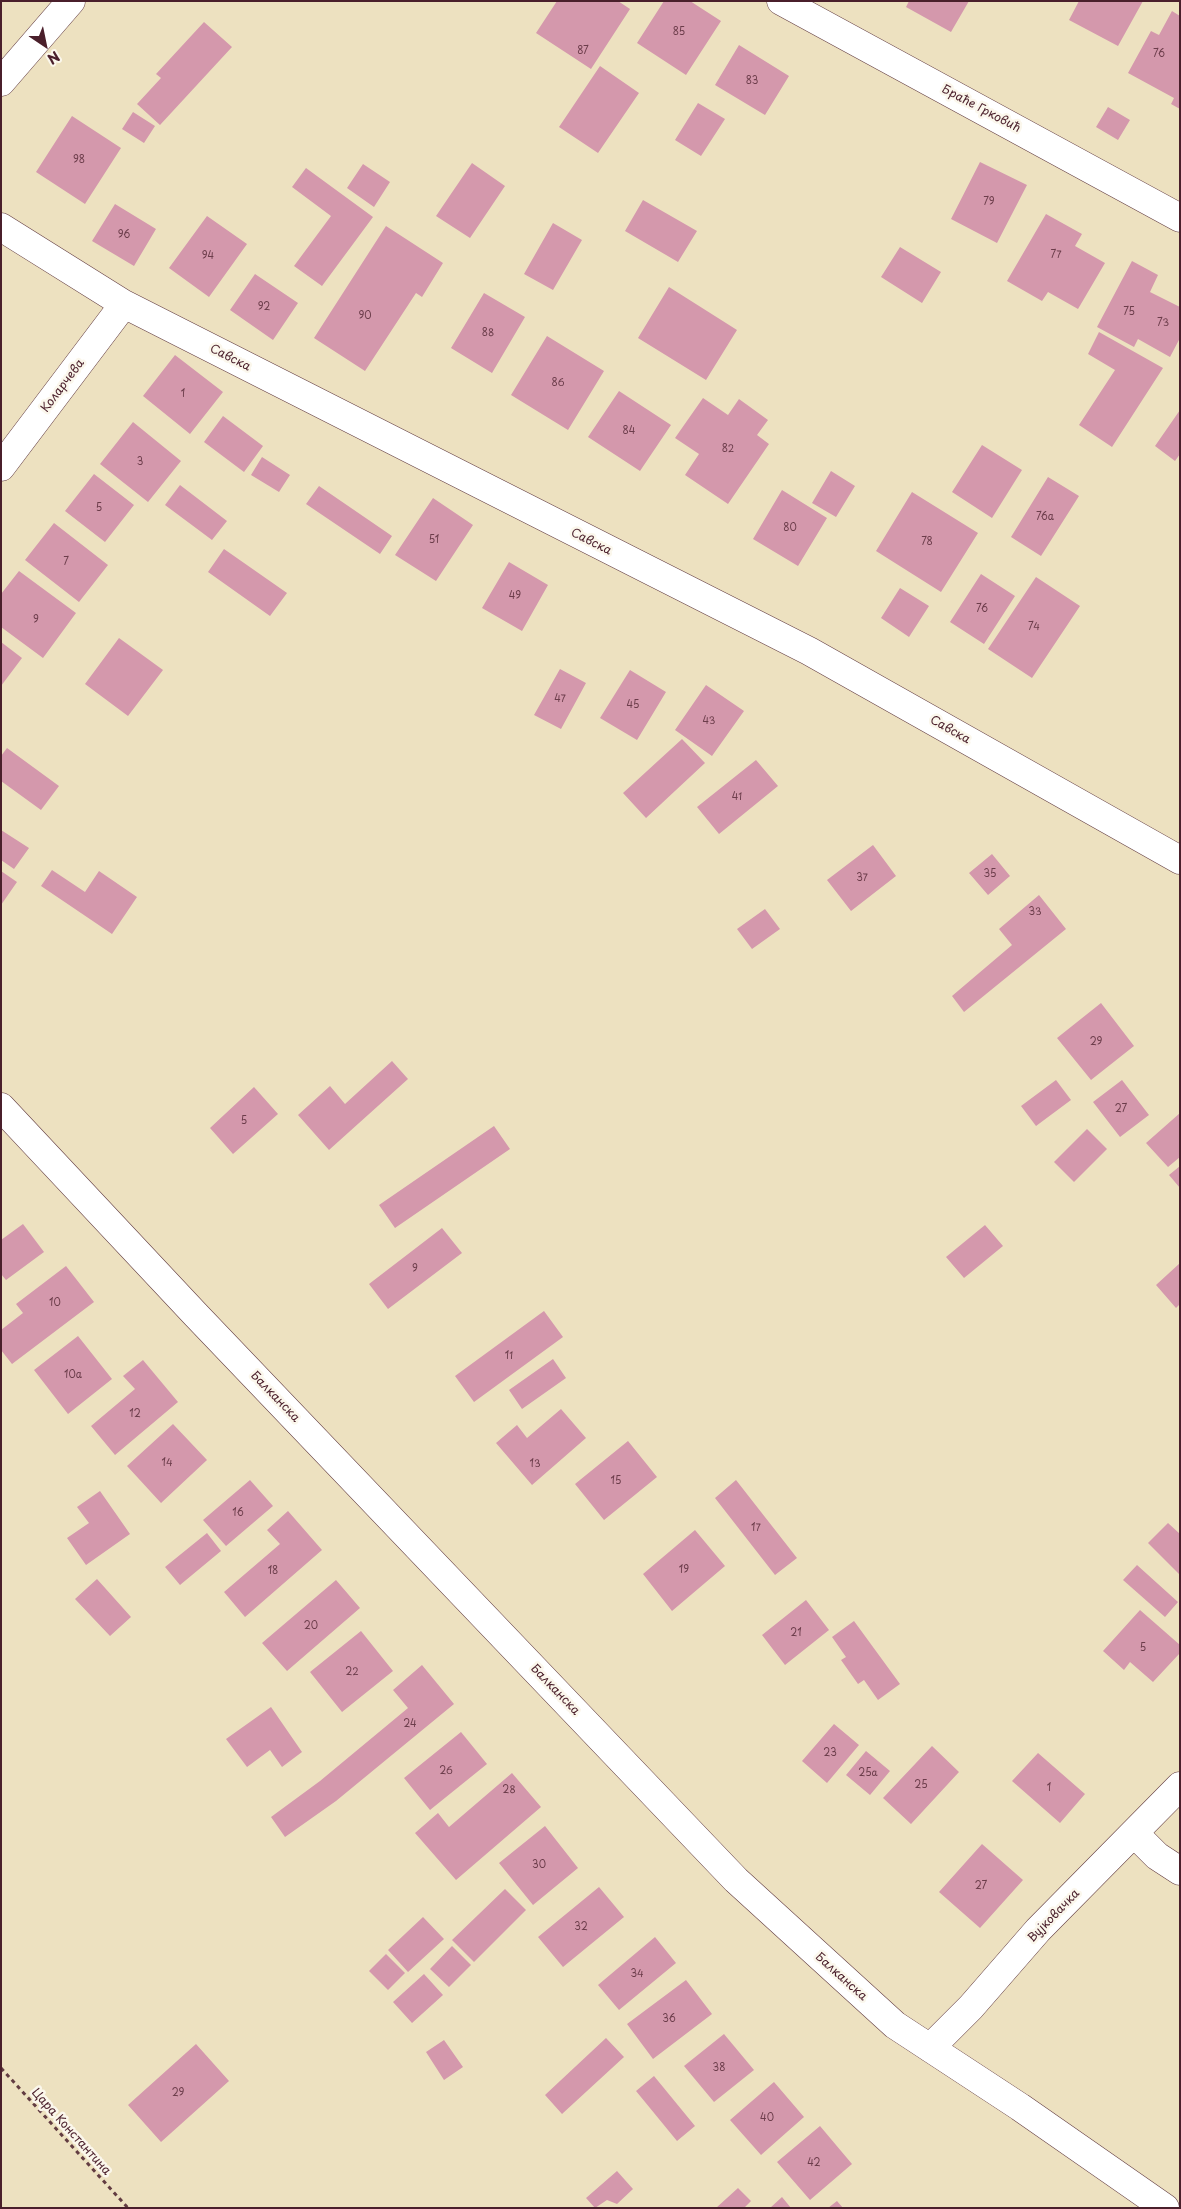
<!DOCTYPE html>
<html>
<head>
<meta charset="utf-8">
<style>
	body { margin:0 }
	#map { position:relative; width:1181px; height:2209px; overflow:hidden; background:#ede1c0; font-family:"Playpen Sans",sans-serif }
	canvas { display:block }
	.frame { position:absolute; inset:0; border:2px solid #4a1f2b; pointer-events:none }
	.north { position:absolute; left:20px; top:20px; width:50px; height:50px; -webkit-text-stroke:4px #fbf7ec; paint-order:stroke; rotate:146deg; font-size:14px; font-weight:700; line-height:20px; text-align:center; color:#4a1f2b }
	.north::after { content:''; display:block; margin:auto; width:18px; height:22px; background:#4a1f2b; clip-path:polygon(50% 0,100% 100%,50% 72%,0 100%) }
</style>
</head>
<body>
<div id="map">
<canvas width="1181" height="2209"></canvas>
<div class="frame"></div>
<div class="north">N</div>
</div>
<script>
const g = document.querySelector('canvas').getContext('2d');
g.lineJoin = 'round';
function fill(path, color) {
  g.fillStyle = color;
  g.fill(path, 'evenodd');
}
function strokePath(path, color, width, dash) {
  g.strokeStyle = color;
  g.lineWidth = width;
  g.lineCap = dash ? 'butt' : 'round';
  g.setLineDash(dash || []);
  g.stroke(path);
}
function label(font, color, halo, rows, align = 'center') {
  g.font = font + ' "Playpen Sans",sans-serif';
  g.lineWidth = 5;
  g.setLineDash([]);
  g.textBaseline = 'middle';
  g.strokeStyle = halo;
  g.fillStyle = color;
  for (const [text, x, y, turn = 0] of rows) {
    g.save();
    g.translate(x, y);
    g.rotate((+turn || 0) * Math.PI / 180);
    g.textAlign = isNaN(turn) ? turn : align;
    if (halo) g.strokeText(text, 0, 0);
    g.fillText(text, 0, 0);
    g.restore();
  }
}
fill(new Path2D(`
	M 557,1 L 618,1 L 630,9 L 591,69 L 536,33 Z
	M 664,1 L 690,1 L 721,21 L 686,75 L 637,43 Z
	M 909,1 L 969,1 L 951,32 L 906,7 Z
	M 1079,1 L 1143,1 L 1118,46 L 1069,20 Z
	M 1172,11 L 1180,16 L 1180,109 L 1171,104 L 1174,98 L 1128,73 L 1151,31 L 1159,35 Z
	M 204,22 L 232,47 L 160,125 L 137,104 L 161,78 L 156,74 Z
	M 739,45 L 789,76 L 765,115 L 715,85 Z
	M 600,66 L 639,93 L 598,153 L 559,127 Z
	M 698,103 L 725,119 L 701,156 L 675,140 Z
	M 1108,107 L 1130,120 L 1118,140 L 1096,127 Z
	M 133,112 L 155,126 L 144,143 L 122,129 Z
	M 72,116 L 121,148 L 85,204 L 36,172 Z
	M 980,162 L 1027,185 L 997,243 L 951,219 Z
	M 472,163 L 505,186 L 470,238 L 436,216 Z
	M 363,164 L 390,182 L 374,207 L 347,188 Z
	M 306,168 L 373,217 L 322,286 L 294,266 L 331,216 L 292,187 Z
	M 643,200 L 697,231 L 678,262 L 625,231 Z
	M 115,204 L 156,229 L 134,266 L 92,241 Z
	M 1046,214 L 1082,234 L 1075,246 L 1105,263 L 1078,309 L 1048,292 L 1042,301 L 1007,281 Z
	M 207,216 L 247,244 L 209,297 L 169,268 Z
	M 553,223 L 582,240 L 553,290 L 524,274 Z
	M 386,226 L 443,263 L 422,297 L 416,293 L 365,371 L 314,338 Z
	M 900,247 L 941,272 L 922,303 L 881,277 Z
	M 1132,261 L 1158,275 L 1150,292 L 1180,307 L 1180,338 L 1170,357 L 1138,339 L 1134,347 L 1097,327 Z
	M 255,274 L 298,303 L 273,340 L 230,310 Z
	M 669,287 L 737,330 L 706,380 L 638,338 Z
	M 484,293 L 525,317 L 492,373 L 451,348 Z
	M 1099,332 L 1163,368 L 1112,447 L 1079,425 L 1115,370 L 1088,354 Z
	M 547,336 L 604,371 L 568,430 L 511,395 Z
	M 175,355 L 223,392 L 190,434 L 143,396 Z
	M 619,391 L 671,425 L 640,471 L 588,437 Z
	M 703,398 L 728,415 L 739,399 L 768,420 L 757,435 L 769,444 L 728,504 L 685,475 L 699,454 L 675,438 Z
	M 1180,410 L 1180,454 L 1175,461 L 1155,446 Z
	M 223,416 L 263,446 L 244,472 L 204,442 Z
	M 133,422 L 181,461 L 148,502 L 100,464 Z
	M 982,445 L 1022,470 L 992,518 L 952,492 Z
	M 262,457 L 290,475 L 279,492 L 251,475 Z
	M 831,471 L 855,486 L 836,517 L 812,503 Z
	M 94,474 L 134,505 L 105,542 L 65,511 Z
	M 1048,477 L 1079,496 L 1041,556 L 1011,537 Z
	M 180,485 L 227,521 L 212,540 L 165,505 Z
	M 319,486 L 392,536 L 380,554 L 306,504 Z
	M 782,490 L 827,518 L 798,566 L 753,539 Z
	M 912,492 L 978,533 L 941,592 L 876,551 Z
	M 433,498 L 473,525 L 436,581 L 395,555 Z
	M 54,523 L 108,565 L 79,602 L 25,560 Z
	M 224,549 L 287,593 L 270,616 L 208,572 Z
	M 509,562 L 548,585 L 522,631 L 482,608 Z
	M 19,571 L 76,613 L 43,658 L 1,627 L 1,594 Z
	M 981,574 L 1015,596 L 984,644 L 950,622 Z
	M 1036,577 L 1080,606 L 1032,678 L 988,649 Z
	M 900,588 L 929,606 L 909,637 L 881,618 Z
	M 119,638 L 163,670 L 128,716 L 85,684 Z
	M 1,642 L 22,658 L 1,686 Z
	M 560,669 L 586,683 L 561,729 L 534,715 Z
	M 630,670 L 666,692 L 637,740 L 600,718 Z
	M 706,685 L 744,711 L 712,756 L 675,730 Z
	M 682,739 L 705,763 L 646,818 L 623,793 Z
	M 7,748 L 59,786 L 41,810 L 1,781 L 1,756 Z
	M 756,760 L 778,786 L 719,834 L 697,807 Z
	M 1,830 L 29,848 L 14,869 L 1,860 Z
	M 873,845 L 896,876 L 851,911 L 827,880 Z
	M 992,854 L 1010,876 L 988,895 L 969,873 Z
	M 52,870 L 85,892 L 99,871 L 137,897 L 112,934 L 41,886 Z
	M 1,871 L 17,882 L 1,905 Z
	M 1039,895 L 1066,929 L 964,1012 L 952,996 L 1012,945 L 999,929 Z
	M 765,909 L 780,929 L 752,949 L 737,929 Z
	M 1101,1003 L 1134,1046 L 1091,1080 L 1057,1038 Z
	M 392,1061 L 408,1079 L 329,1150 L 298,1115 L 330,1086 L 345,1104 Z
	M 1056,1080 L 1071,1100 L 1036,1126 L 1021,1106 Z
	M 1122,1080 L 1149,1115 L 1120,1137 L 1093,1102 Z
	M 254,1087 L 278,1114 L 233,1154 L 210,1128 Z
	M 1180,1113 L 1180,1157 L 1168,1167 L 1146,1143 Z
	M 494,1126 L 510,1149 L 395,1228 L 379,1205 Z
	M 1087,1129 L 1107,1149 L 1074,1182 L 1054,1162 Z
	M 1180,1166 L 1180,1188 L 1169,1175 Z
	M 23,1224 L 44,1252 L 6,1280 L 1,1274 L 1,1240 Z
	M 985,1225 L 1003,1246 L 964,1278 L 946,1257 Z
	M 442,1228 L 462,1253 L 388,1309 L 369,1284 Z
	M 1180,1263 L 1180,1304 L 1176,1308 L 1156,1285 Z
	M 66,1266 L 94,1302 L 12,1364 L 1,1350 L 1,1330 L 23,1313 L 16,1304 Z
	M 544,1311 L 563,1337 L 474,1402 L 455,1376 Z
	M 78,1336 L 112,1379 L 68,1414 L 34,1370 Z
	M 553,1359 L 566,1378 L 522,1409 L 509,1390 Z
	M 143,1360 L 178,1402 L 115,1455 L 91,1426 L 135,1389 L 123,1376 Z
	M 561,1409 L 586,1438 L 532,1485 L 496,1443 L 517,1425 L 527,1438 Z
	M 173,1424 L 207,1460 L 161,1503 L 127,1466 Z
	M 628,1441 L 657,1477 L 604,1520 L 575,1484 Z
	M 250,1480 L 273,1506 L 226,1546 L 203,1520 Z
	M 736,1480 L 797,1558 L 775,1575 L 715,1498 Z
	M 100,1491 L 130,1534 L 86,1565 L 67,1538 L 89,1523 L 77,1507 Z
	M 288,1511 L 322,1550 L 245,1617 L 224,1592 L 280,1544 L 267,1530 Z
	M 1168,1523 L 1180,1534 L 1180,1575 L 1148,1543 Z
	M 695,1530 L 725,1566 L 672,1611 L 643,1574 Z
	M 207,1533 L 221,1551 L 180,1585 L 165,1567 Z
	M 1137,1565 L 1178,1602 L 1165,1617 L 1123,1580 Z
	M 97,1579 L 131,1617 L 110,1636 L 75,1599 Z
	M 336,1580 L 360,1608 L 287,1671 L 262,1643 Z
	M 806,1600 L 829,1630 L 785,1665 L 762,1635 Z
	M 1140,1610 L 1180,1645 L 1180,1653 L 1153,1682 L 1130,1662 L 1124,1670 L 1103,1651 Z
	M 854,1621 L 900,1684 L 878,1700 L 864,1680 L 858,1684 L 841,1660 L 846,1657 L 832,1637 Z
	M 361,1631 L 393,1671 L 342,1712 L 310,1672 Z
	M 422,1665 L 454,1704 L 336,1801 L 285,1837 L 271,1817 L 320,1781 L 408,1708 L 393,1690 Z
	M 271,1707 L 302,1752 L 282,1767 L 270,1750 L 247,1767 L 226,1739 Z
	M 834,1724 L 859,1745 L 827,1783 L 802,1761 Z
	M 461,1732 L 487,1764 L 430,1810 L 404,1778 Z
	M 932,1746 L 959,1772 L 911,1824 L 883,1798 Z
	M 866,1751 L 890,1771 L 870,1795 L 846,1775 Z
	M 1038,1753 L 1085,1794 L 1060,1823 L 1012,1781 Z
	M 512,1773 L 541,1807 L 456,1880 L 415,1833 L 438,1813 L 449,1827 Z
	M 545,1826 L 578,1868 L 533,1905 L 499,1863 Z
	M 982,1844 L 1023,1880 L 980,1928 L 939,1892 Z
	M 599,1887 L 624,1917 L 563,1967 L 538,1937 Z
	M 505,1889 L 526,1910 L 474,1962 L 452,1940 Z
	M 423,1917 L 444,1939 L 408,1972 L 388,1950 Z
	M 655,1937 L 676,1963 L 619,2010 L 598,1985 Z
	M 452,1946 L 471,1965 L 449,1987 L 430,1969 Z
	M 386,1954 L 405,1973 L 388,1990 L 369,1971 Z
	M 424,1974 L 443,1995 L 412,2023 L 393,2002 Z
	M 686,1980 L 712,2014 L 653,2059 L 627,2024 Z
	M 724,2034 L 754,2070 L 714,2102 L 684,2066 Z
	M 606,2038 L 624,2057 L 562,2114 L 545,2095 Z
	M 444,2040 L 463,2067 L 444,2080 L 426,2052 Z
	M 196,2044 L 229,2081 L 161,2142 L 128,2105 Z
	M 654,2076 L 695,2126 L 677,2141 L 636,2091 Z
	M 774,2082 L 804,2117 L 761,2155 L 730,2120 Z
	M 820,2126 L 852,2164 L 810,2200 L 777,2162 Z
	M 617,2171 L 633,2189 L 617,2204 L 607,2200 L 595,2208 L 586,2198 Z
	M 738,2188 L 751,2201 L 744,2208 L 716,2208 Z
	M 782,2197 L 791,2208 L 770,2208 Z
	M 837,2201 L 843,2208 L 828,2208 Z`), '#d498ac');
const minor = new Path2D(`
	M 781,1 L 1180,218
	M 1,82 L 71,1
	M 1,227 L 124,304 L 809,651 L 1180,860
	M 1,467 L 124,304
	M 1,1107 L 196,1315 L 736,1880 L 895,2025 L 1020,2107 L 1165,2208
	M 1134,1833 L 1157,1856 L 1180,1871
	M 930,2048 L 971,2007 L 1038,1930 L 1180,1786`);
strokePath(minor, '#623c41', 29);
strokePath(new Path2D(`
	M 1,2068 L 128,2208`), '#623c41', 3, [4, 4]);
strokePath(minor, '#fff', 28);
label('10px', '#6c3d4b', null, [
	["85",679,32],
	["87",583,51],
	["76",1159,54],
	["83",752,81],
	["98",79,160],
	["79",989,202],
	["96",124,235],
	["77",1056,255],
	["94",208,256],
	["92",264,307],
	["75",1129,312],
	["90",365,316],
	["73",1163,323],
	["88",488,333],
	["86",558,383],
	["1",183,394],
	["84",629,431],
	["82",728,449],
	["3",140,462],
	["5",99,508],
	["76a",1045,517],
	["80",790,528],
	["51",434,540],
	["78",927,542],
	["7",66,562],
	["49",515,596],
	["76",982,609],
	["9",36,620],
	["74",1034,627],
	["47",560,699],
	["45",633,705],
	["43",709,721],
	["41",737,797],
	["35",990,874],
	["37",862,878],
	["33",1035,912],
	["29",1096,1042],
	["27",1121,1109],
	["5",244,1121],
	["9",415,1269],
	["10",55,1303],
	["11",509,1356],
	["10a",73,1375],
	["12",135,1414],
	["14",167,1463],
	["13",535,1464],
	["15",616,1481],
	["16",238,1513],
	["17",756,1528],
	["19",684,1570],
	["18",273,1571],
	["20",311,1626],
	["21",796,1633],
	["5",1143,1648],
	["22",352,1672],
	["24",410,1724],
	["23",830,1753],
	["26",446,1771],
	["25a",868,1773],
	["25",921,1785],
	["1",1049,1788],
	["28",509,1790],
	["30",539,1865],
	["27",981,1886],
	["32",581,1927],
	["34",637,1974],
	["36",669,2019],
	["38",719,2068],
	["29",178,2093],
	["40",767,2118],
	["42",814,2163]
]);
label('12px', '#4a1f2b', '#fbf7ec', [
	["Браће Грковић",981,109,28],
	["Савска",230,358,27],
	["Коларчева",63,386,-53],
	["Савска",591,542,27],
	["Савска",950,730,30],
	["Балканска",275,1397,46],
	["Балканска",555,1690,46],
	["Вујковачка",1054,1916,-46],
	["Балканска",841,1977,42],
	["Цара Константина",71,2132,48]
]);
</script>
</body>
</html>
